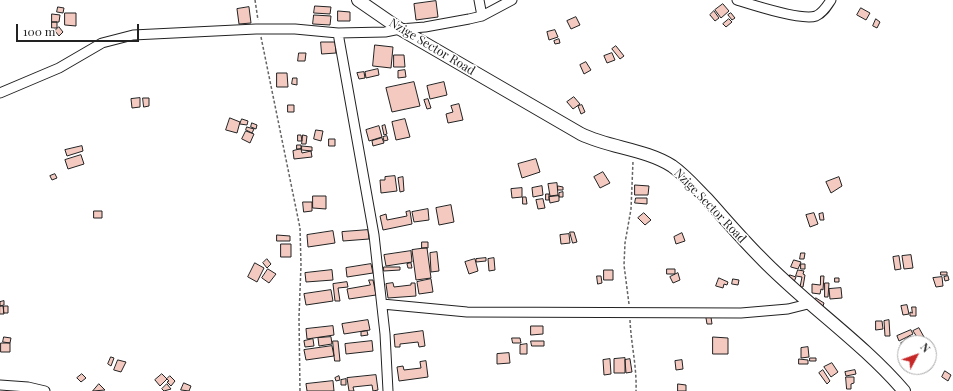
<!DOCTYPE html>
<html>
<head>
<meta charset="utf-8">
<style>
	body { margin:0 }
	#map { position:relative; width:953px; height:391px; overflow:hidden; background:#fff; font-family:"Playfair Display",serif }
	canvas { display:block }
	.north { position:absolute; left:897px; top:335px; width:40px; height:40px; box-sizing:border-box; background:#fff; border:1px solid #a7a7a7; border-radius:50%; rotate:49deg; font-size:11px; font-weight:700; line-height:16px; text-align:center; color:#222 }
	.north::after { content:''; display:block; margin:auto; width:14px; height:18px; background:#c62828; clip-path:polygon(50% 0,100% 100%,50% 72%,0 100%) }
	.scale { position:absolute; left:16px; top:24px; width:123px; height:18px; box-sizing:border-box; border:2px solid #222; border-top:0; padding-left:5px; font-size:12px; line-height:14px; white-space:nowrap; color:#222; -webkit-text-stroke:3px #fff; paint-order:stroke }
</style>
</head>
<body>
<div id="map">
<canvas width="953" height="391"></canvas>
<div class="north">N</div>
<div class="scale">100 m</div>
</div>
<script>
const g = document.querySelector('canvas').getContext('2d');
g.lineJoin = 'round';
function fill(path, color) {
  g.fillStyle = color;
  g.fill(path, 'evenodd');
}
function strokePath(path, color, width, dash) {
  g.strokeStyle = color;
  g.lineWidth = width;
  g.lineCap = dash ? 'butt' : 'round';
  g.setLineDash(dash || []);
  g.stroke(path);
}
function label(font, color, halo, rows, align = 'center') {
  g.font = font + ' "Playfair Display",serif';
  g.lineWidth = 3;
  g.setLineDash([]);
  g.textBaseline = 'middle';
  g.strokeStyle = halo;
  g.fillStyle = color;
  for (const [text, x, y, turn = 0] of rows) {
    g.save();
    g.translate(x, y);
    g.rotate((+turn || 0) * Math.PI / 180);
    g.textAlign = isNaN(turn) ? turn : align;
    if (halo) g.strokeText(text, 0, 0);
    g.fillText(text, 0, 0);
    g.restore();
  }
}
const building = new Path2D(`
	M 436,1 L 438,17 L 416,20 L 414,4 Z
	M 723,4 L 729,11 L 721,18 L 715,10 Z
	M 315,6 L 331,7 L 330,14 L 314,13 Z
	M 58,7 L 64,8 L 63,13 L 57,12 Z
	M 249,7 L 251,23 L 239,24 L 237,9 Z
	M 861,8 L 870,13 L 866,20 L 857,15 Z
	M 338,11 L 350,12 L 350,21 L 338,21 Z
	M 714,11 L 719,18 L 715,21 L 710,15 Z
	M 65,13 L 76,13 L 76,26 L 65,25 Z
	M 731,13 L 735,18 L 732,20 L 728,15 Z
	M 52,14 L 60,15 L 59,22 L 52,22 Z
	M 314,15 L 331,16 L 330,25 L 313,24 Z
	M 576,17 L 580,25 L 571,29 L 567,21 Z
	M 729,19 L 732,22 L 726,27 L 723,24 Z
	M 876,19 L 880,22 L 877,28 L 873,26 Z
	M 52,22 L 57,22 L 57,28 L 52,28 Z
	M 59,27 L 63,32 L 59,36 L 55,31 Z
	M 555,30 L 558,37 L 549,40 L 547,32 Z
	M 559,39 L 560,43 L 555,44 L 554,41 Z
	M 321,42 L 335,42 L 336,53 L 322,54 Z
	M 375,45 L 393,47 L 391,68 L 373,66 Z
	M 616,46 L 624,56 L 620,59 L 612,49 Z
	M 299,53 L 306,53 L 305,61 L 298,61 Z
	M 612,53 L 615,60 L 607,63 L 604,56 Z
	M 394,55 L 404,55 L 405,67 L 394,67 Z
	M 586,62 L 591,70 L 584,74 L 580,65 Z
	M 378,69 L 379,75 L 366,78 L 365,72 Z
	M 405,70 L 406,77 L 398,78 L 398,71 Z
	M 364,72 L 365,78 L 359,79 L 357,73 Z
	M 277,73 L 287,73 L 288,87 L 277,87 Z
	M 293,78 L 297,78 L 297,85 L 292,84 Z
	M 414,82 L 420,106 L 392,112 L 386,88 Z
	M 444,82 L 447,95 L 430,99 L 427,86 Z
	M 574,97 L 580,104 L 573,109 L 567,102 Z
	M 140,98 L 140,107 L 132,108 L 131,99 Z
	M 143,98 L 149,98 L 149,106 L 144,107 Z
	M 428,99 L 431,108 L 427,109 L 424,100 Z
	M 459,104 L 463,120 L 448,123 L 446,114 L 453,112 L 451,106 Z
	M 288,105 L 294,105 L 294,112 L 288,112 Z
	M 582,105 L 585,112 L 581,114 L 578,106 Z
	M 230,118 L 240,122 L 237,133 L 226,130 Z
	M 242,119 L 248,121 L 247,125 L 240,124 Z
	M 405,119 L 410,137 L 396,140 L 392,122 Z
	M 252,123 L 257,125 L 256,129 L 251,127 Z
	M 385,125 L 387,134 L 384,135 L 382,126 Z
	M 379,126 L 382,137 L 369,141 L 366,130 Z
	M 247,127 L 254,129 L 252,133 L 246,130 Z
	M 316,130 L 323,131 L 321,141 L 314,139 Z
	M 246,131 L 254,134 L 250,143 L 242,139 Z
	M 298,135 L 301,135 L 302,141 L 298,141 Z
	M 303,135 L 307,136 L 306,144 L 302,144 Z
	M 387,136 L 388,140 L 384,141 L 383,137 Z
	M 382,138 L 384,143 L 373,146 L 372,141 Z
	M 329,139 L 335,139 L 335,146 L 329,146 Z
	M 297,145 L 301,145 L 301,149 L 297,149 Z
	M 82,146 L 83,151 L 67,156 L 65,150 Z
	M 302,146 L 312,147 L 312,151 L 302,150 Z
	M 301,149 L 302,153 L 311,151 L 312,157 L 294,159 L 293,151 Z
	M 81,155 L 84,164 L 68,169 L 65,160 Z
	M 536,159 L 540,172 L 522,178 L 518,164 Z
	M 603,172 L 610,183 L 600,188 L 594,177 Z
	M 55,174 L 57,178 L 52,180 L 50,176 Z
	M 395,176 L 397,191 L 381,193 L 380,180 L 385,180 L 385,177 Z
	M 403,177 L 404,191 L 400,192 L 398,178 Z
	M 839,177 L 842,186 L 831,193 L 826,182 Z
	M 557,183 L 558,195 L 550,196 L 548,184 Z
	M 635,185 L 649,186 L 648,195 L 635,195 Z
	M 542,186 L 543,195 L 533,197 L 532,188 Z
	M 558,186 L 563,187 L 563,190 L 558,190 Z
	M 522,188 L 522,197 L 512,198 L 511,189 Z
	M 563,192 L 563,197 L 559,197 L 559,193 Z
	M 546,194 L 549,194 L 549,200 L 546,200 Z
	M 313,196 L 326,196 L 326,209 L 313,208 Z
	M 559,196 L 559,201 L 550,203 L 549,197 Z
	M 523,197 L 526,197 L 527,204 L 523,204 Z
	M 636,198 L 647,198 L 647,204 L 635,203 Z
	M 543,199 L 545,208 L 538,209 L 536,200 Z
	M 303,202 L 312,202 L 312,211 L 304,212 Z
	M 451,205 L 454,222 L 439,225 L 436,208 Z
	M 428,209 L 429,220 L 414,222 L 412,212 Z
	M 94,211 L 102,211 L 102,218 L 94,218 Z
	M 410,211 L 412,224 L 383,230 L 380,216 L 386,214 L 387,220 L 407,216 L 406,212 Z
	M 644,213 L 651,220 L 645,225 L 638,218 Z
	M 814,213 L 818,224 L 810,227 L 806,215 Z
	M 823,213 L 824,220 L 820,220 L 819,214 Z
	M 368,230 L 369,239 L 343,241 L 342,232 Z
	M 333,231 L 335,243 L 308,247 L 307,235 Z
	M 570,232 L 574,232 L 577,242 L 573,243 Z
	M 682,233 L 685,241 L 676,244 L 674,237 Z
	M 569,234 L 570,243 L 561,244 L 560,235 Z
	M 277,235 L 290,236 L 290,241 L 277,241 Z
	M 422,242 L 428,242 L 428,248 L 422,248 Z
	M 281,244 L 291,244 L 291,257 L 281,257 Z
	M 427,248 L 431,278 L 416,280 L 412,250 Z
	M 411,251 L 412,262 L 386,266 L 384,255 Z
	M 437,252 L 439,271 L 431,272 L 430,253 Z
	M 801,253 L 805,253 L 804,259 L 800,259 Z
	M 911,255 L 913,268 L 904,269 L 902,256 Z
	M 899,256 L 901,269 L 895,270 L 893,257 Z
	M 486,258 L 486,261 L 476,262 L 476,259 Z
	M 494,258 L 495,270 L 489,271 L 488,259 Z
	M 267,259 L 271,264 L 267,268 L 263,263 Z
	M 475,259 L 478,271 L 469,274 L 465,262 Z
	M 794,260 L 801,262 L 798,269 L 791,267 Z
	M 255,263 L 264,268 L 257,282 L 248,277 Z
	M 411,263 L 412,268 L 408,268 L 407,264 Z
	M 371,264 L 373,273 L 347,277 L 346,268 Z
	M 801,264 L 805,264 L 805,269 L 801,269 Z
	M 384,267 L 400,267 L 400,270 L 384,271 Z
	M 268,269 L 276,274 L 269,283 L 262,278 Z
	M 667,269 L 675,269 L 675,274 L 667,274 Z
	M 332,270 L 333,280 L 306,282 L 305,273 Z
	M 604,270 L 613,270 L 613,280 L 604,280 Z
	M 798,270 L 804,271 L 803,274 L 805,275 L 803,287 L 800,287 L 802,277 L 796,276 Z
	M 941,272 L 947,272 L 947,275 L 941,275 Z
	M 678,273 L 680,280 L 673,283 L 670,277 Z
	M 790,275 L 796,277 L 794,282 L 789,280 Z
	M 597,276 L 601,276 L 602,283 L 598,284 Z
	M 821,276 L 824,276 L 823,290 L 821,289 L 820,294 L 812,293 L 812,284 L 820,285 Z
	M 948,276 L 949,280 L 945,281 L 944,277 Z
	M 942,277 L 943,286 L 936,287 L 933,278 Z
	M 719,278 L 728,282 L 727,285 L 724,284 L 723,288 L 716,286 Z
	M 835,278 L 839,278 L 839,282 L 835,282 Z
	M 431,279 L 433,292 L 419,294 L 417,282 Z
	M 733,279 L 739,280 L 738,285 L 732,284 Z
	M 369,280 L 373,280 L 376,295 L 349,299 L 347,289 L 370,285 Z
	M 347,282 L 348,287 L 338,288 L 340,301 L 335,301 L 333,284 Z
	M 393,283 L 394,287 L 411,285 L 411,283 L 415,283 L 416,296 L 388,298 L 386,284 Z
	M 825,283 L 829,283 L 828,297 L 825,297 Z
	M 841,288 L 842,298 L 830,299 L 829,289 Z
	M 331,290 L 333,301 L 306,305 L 304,294 Z
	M 816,298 L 824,303 L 823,306 L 814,301 Z
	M 4,301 L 4,305 L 0,306 L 0,302 Z
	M 907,305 L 909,314 L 903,315 L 901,306 Z
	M 0,306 L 3,306 L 4,314 L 0,314 Z
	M 4,306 L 8,306 L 8,313 L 4,313 Z
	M 912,307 L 916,307 L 916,316 L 910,316 L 910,312 L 912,313 Z
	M 711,317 L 712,324 L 707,324 L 706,318 Z
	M 368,320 L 370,330 L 344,334 L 342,324 Z
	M 889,320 L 890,336 L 885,336 L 884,321 Z
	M 876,321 L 882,321 L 883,329 L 876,330 Z
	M 333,326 L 334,335 L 307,339 L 306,329 Z
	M 531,326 L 543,326 L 543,334 L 531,335 Z
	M 919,328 L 924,337 L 919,340 L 913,331 Z
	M 911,330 L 913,334 L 899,341 L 897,336 Z
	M 367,331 L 368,335 L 361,336 L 361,332 Z
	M 423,331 L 425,346 L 419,347 L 418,342 L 400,344 L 400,347 L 395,347 L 394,335 Z
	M 910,336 L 916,343 L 908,343 L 905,340 Z
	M 4,337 L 11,338 L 10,343 L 3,342 Z
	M 331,337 L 332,344 L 319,346 L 318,338 Z
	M 713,337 L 728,338 L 728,354 L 713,354 Z
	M 512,338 L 520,338 L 521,343 L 513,343 Z
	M 313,339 L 314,346 L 305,347 L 304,341 Z
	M 333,341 L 338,341 L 340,361 L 335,361 Z
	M 372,341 L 373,351 L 346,354 L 345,344 Z
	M 531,341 L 544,341 L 544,346 L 532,346 Z
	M 906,341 L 905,349 L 903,349 L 901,343 Z
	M 1,343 L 10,343 L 10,352 L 1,352 Z
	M 527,344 L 527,354 L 520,354 L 520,345 Z
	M 332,346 L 334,356 L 306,360 L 304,350 Z
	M 808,347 L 809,357 L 801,358 L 801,348 Z
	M 509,353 L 510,363 L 497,364 L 497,354 Z
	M 111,357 L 114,358 L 111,366 L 108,364 Z
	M 625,358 L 625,373 L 614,373 L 614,359 Z
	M 810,358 L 816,358 L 816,361 L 810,361 Z
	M 610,359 L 611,374 L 604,375 L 603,360 Z
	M 630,359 L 632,372 L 626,373 L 625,360 Z
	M 799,359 L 808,360 L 808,364 L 799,364 Z
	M 118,360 L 126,362 L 121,372 L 114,370 Z
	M 682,360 L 683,369 L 676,370 L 675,361 Z
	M 426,361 L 428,377 L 399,381 L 397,367 L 403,366 L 404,370 L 421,368 L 420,362 Z
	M 832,363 L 838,372 L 831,377 L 824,367 Z
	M 911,367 L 919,367 L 921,368 L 915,373 Z
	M 823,370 L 830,381 L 827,384 L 819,373 Z
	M 855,370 L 856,374 L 846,376 L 845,372 Z
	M 945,371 L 951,375 L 948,381 L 942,377 Z
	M 82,374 L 86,378 L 81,382 L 77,378 Z
	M 162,374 L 167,379 L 160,386 L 155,380 Z
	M 376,375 L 378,390 L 373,391 L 372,385 L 353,387 L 354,391 L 349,391 L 347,378 Z
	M 170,376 L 175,381 L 171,386 L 167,382 L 169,381 L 167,379 Z
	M 339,376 L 340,380 L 336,381 L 335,378 Z
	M 846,377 L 854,377 L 854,383 L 851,384 L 851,389 L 847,389 Z
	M 346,379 L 346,385 L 341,385 L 341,380 Z
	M 333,381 L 334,391 L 307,391 L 306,384 Z
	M 184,383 L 191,386 L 189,391 L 181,390 Z
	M 99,384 L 105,390 L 93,391 Z
	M 167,384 L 171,389 L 164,391 L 162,389 Z
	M 678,384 L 686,385 L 686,391 L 678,391 Z`);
fill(building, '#f3c9c0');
strokePath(building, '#222', 1);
const minor = new Path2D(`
	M 479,0 L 482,16
	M 737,0 C 753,5 802,21 816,16 C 823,13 827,6 831,0
	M 338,33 L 374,235 L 385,334 L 388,391
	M 0,93 L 59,68 L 102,43 L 133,35 L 256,29 L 295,29 L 338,33 L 385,32 L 400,29 L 425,27 L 469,19 L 482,16 L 512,0
	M 382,304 L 467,312 L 741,313 L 788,309 L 808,304
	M 0,385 L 28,387 L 45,391`);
const major = new Path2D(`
	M 358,0 L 400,29 L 581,134 C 610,148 645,149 672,166 C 685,175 696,188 707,199 C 725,219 742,239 760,257 C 805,304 861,341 904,391`);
strokePath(minor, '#222', 11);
strokePath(major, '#222', 14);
strokePath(new Path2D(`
	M 255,0 L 258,20
	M 261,37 L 300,228 L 301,265 L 299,317 L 300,391
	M 629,304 L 624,265 L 625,243 L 631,209 L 633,161
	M 630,320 C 631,344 637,367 636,391`), '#646464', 1.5, [3, 2]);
strokePath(minor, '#fff', 9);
strokePath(major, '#fff', 12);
label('12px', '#222', '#fff', [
	["Nzige Sector Road",432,47,31],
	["Nzige Sector Road",710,206,46]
]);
</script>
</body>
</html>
